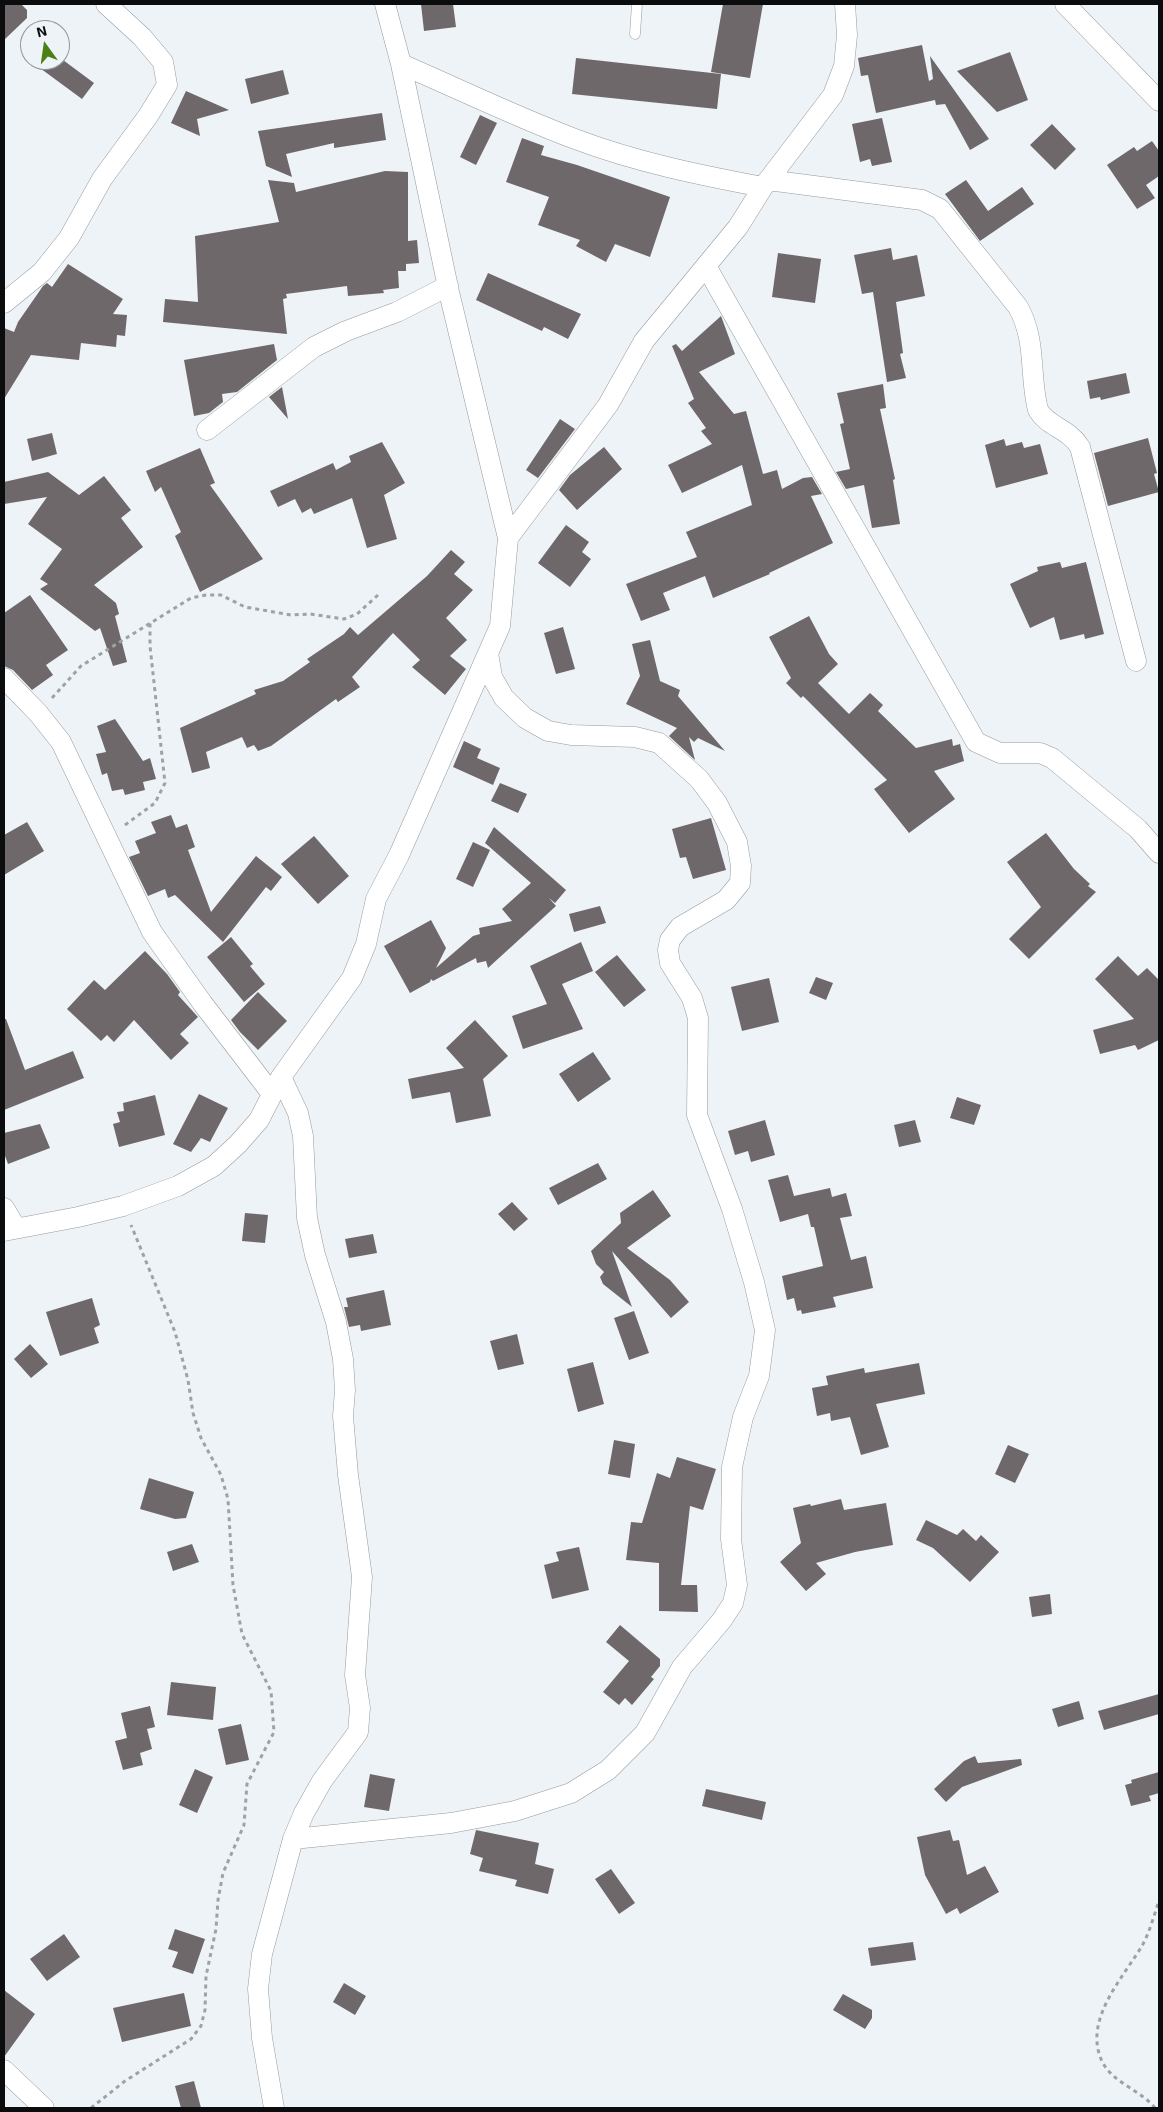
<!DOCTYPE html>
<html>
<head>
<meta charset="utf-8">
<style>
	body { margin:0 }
	#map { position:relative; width:1163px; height:2112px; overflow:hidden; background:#eef3f7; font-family:"Exo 2",sans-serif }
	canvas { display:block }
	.frame { position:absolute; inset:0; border:5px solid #0a0c0d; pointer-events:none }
	.north { position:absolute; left:20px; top:20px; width:50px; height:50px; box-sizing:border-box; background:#eef3f7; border:1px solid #939799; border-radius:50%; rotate:346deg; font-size:14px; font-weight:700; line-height:20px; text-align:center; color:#0a0c0d }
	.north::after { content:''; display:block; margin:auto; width:18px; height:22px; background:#4a8015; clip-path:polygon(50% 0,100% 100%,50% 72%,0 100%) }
</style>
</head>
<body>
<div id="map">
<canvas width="1163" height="2112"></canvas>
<div class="frame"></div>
<div class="north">N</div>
</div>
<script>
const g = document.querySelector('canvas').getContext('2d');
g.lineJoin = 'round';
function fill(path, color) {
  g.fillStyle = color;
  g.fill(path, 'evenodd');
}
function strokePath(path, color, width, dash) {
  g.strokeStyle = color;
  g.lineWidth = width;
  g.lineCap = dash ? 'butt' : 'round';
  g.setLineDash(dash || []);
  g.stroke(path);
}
fill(new Path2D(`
	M 4,4 L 21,4 L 27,10 L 27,18 L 4,40 Z
	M 421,4 L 453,4 L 456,27 L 424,31 Z
	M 723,4 L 763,4 L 750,78 L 711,72 Z
	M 922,45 L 929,81 L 933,79 L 930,56 L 989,139 L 970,150 L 945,104 L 936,105 L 935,100 L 876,113 L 868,75 L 861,76 L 858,58 Z
	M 1010,52 L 1028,100 L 997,112 L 957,71 Z
	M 576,58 L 721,74 L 717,109 L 572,94 Z
	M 29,60 L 63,60 L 94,83 L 82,99 Z
	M 283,70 L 289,94 L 251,104 L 245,79 Z
	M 186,91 L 229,110 L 197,119 L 200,136 L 171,123 Z
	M 382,113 L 386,140 L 334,148 L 334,143 L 286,154 L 292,177 L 266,166 L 258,131 Z
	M 480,115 L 497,123 L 476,165 L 460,157 Z
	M 882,118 L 892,162 L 872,166 L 870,159 L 860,162 L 852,124 Z
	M 1052,124 L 1076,149 L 1055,170 L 1030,145 Z
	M 522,138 L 544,146 L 541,155 L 577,165 L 670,197 L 650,257 L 615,244 L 606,262 L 576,246 L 580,240 L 538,225 L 549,197 L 506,182 Z
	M 1152,141 L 1159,151 L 1159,176 L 1146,185 L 1155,198 L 1137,209 L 1107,165 L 1134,147 L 1137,151 Z
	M 385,171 L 408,172 L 408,241 L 417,240 L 419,263 L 406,264 L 406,271 L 398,271 L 399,288 L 383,290 L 384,293 L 348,296 L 347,286 L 286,294 L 287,298 L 283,299 L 287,334 L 163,322 L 165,299 L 198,302 L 195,236 L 279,222 L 268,180 L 294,183 L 296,192 Z
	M 966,180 L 988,211 L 1022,187 L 1034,204 L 980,241 L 945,194 Z
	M 891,248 L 893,260 L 917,255 L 925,296 L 896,302 L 903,353 L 900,354 L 906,378 L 887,382 L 873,292 L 862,294 L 854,255 Z
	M 778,253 L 821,259 L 815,303 L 772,297 Z
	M 68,264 L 123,299 L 113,314 L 127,315 L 125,336 L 117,335 L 116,347 L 81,343 L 79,360 L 31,355 L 4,399 L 4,328 L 14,332 L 18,322 L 43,286 L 47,283 L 52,287 Z
	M 488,273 L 581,314 L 568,339 L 544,327 L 542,331 L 476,300 Z
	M 721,316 L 735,354 L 699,372 L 734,414 L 746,411 L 763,474 L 777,470 L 782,489 L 803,478 L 812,477 L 822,494 L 811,496 L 833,543 L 769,573 L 770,574 L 713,598 L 705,576 L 663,593 L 670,610 L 641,621 L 626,584 L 697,557 L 686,532 L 752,505 L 742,465 L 682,493 L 668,465 L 712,444 L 701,431 L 706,428 L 688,403 L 694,399 L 672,346 L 676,344 L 682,351 Z
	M 274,344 L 277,360 L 237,392 L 222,394 L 223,402 L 209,413 L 194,416 L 184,360 Z
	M 1126,373 L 1130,393 L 1101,400 L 1100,397 L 1090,399 L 1087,381 Z
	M 883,384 L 886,408 L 880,409 L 895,479 L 893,480 L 900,524 L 872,528 L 864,485 L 846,489 L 836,472 L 850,469 L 840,424 L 844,423 L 837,393 Z
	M 282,387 L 288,419 L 269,397 Z
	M 560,419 L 575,429 L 538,478 L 526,470 Z
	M 52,433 L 57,454 L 32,461 L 27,439 Z
	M 1148,438 L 1157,473 L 1154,474 L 1159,492 L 1108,506 L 1094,453 Z
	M 1004,439 L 1006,446 L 1022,442 L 1024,448 L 1040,444 L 1048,474 L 996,488 L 985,445 Z
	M 382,442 L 405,483 L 384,495 L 397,539 L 367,548 L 352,498 L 314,514 L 311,508 L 302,513 L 295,499 L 278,507 L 270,491 L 333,463 L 336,470 L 351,462 L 349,456 Z
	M 604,447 L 622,469 L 577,510 L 559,490 L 570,475 Z
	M 200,448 L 215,483 L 210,485 L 263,559 L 200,592 L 175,536 L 181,532 L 161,487 L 155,492 L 146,471 Z
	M 48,472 L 79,495 L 104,476 L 131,510 L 121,518 L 143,547 L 94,585 L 116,603 L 119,614 L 115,616 L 127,662 L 113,666 L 100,628 L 95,631 L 40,589 L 48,584 L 40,579 L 62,549 L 28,524 L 47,497 L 4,504 L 4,482 Z
	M 566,525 L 589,542 L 582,552 L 591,559 L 570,587 L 538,563 Z
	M 451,550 L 465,562 L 454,574 L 473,590 L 446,618 L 467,640 L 450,656 L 466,669 L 445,695 L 412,667 L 420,660 L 393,633 L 352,677 L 360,687 L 338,702 L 336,699 L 271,746 L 258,751 L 254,745 L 247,748 L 242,737 L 206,752 L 210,768 L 192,773 L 180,728 L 256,694 L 254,690 L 283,681 L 310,662 L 307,659 L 344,634 L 350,627 L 358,635 L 427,576 Z
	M 1060,562 L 1062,568 L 1086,562 L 1104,634 L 1085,639 L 1084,634 L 1060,640 L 1054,617 L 1030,628 L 1010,584 L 1038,571 L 1037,567 Z
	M 30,595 L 68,650 L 46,665 L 53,675 L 32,690 L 13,670 L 4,666 L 4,613 Z
	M 809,616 L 829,654 L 838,664 L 818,683 L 849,714 L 870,693 L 883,705 L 878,711 L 916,748 L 952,739 L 953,746 L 960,744 L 964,761 L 934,771 L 955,799 L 909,833 L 874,789 L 887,780 L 803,696 L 801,698 L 786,683 L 791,678 L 769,637 Z
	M 563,627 L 575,669 L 556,674 L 544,633 Z
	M 650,640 L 660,681 L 680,690 L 678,696 L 725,751 L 698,738 L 694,742 L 689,737 L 695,760 L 669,736 L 677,728 L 626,704 L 640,676 L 632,644 Z
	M 115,719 L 143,761 L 150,758 L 156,779 L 143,782 L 145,790 L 125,795 L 123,789 L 112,791 L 107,773 L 102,775 L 96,754 L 106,752 L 97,726 Z
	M 464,741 L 481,749 L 477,758 L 500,768 L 493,785 L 453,767 Z
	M 500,783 L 527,794 L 518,813 L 491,801 Z
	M 171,815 L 176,828 L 187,824 L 195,847 L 188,850 L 211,912 L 256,856 L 282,877 L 271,891 L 266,887 L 223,942 L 175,895 L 168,898 L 165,889 L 148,896 L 129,857 L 140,853 L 135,841 L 156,833 L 151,822 Z
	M 711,818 L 726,870 L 693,879 L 686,857 L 680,858 L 672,829 Z
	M 27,822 L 44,851 L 4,875 L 4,835 Z
	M 494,827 L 566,890 L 555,903 L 549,898 L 556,906 L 488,968 L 486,961 L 477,963 L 476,958 L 433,981 L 431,979 L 430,982 L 410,993 L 384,946 L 431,920 L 446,948 L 436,968 L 473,936 L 480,934 L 479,928 L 512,921 L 502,909 L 531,883 L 485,843 Z
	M 1046,833 L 1074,869 L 1090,884 L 1088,886 L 1096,892 L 1029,959 L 1009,939 L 1041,907 L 1007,862 Z
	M 314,836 L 349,876 L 318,904 L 281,864 Z
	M 473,842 L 490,850 L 473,887 L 456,879 Z
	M 600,906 L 606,923 L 574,932 L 569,914 Z
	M 231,937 L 253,964 L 250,966 L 265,984 L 244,1002 L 207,957 Z
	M 581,942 L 593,971 L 562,984 L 583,1029 L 523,1049 L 512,1016 L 547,1004 L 530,966 Z
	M 145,951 L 167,974 L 180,992 L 178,995 L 198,1017 L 180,1034 L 189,1043 L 171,1060 L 134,1020 L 114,1042 L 107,1035 L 101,1041 L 67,1009 L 94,980 L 105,990 Z
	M 617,955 L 646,990 L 624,1007 L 595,972 Z
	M 1118,956 L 1138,976 L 1147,968 L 1159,980 L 1159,1040 L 1138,1050 L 1135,1045 L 1100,1054 L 1093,1030 L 1134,1019 L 1095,979 Z
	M 816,977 L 833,983 L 826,1000 L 809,993 Z
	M 769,978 L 779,1022 L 742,1031 L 731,987 Z
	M 258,992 L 287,1021 L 258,1050 L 240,1032 L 231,1020 Z
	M 4,1019 L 6,1019 L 25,1070 L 73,1051 L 84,1078 L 4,1110 Z
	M 475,1020 L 508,1056 L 483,1079 L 491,1116 L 456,1123 L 450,1092 L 412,1099 L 408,1079 L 464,1068 L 446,1048 Z
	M 593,1052 L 611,1079 L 578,1102 L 559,1074 Z
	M 199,1094 L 228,1108 L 210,1142 L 201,1138 L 191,1152 L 173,1144 Z
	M 155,1095 L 165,1135 L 119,1147 L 113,1124 L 120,1122 L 117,1112 L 124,1111 L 123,1103 Z
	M 957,1097 L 981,1105 L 974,1125 L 950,1118 Z
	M 765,1120 L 775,1155 L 751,1162 L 748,1151 L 735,1155 L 728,1131 Z
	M 915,1120 L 921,1142 L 899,1147 L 894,1125 Z
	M 40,1124 L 50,1148 L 8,1164 L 4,1153 L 4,1133 Z
	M 598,1163 L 607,1179 L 558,1205 L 549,1188 Z
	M 788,1175 L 794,1196 L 830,1188 L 832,1197 L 846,1193 L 852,1216 L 840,1218 L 851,1260 L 866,1256 L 873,1288 L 833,1297 L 836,1307 L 802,1314 L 801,1310 L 797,1311 L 794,1298 L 787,1300 L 782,1276 L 823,1266 L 814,1227 L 811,1227 L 808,1214 L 780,1222 L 768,1180 Z
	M 653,1190 L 671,1216 L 627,1248 L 670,1280 L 689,1302 L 671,1318 L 612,1251 L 632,1307 L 603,1284 L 600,1277 L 604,1272 L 596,1264 L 591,1251 L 621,1223 L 620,1213 Z
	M 512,1202 L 528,1219 L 514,1231 L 498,1214 Z
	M 245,1213 L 268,1215 L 265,1243 L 242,1241 Z
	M 373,1234 L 377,1253 L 349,1258 L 345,1239 Z
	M 384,1290 L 391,1325 L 361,1331 L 360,1325 L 349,1327 L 344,1307 L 348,1307 L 346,1298 Z
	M 92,1298 L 100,1325 L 94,1328 L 99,1343 L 60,1356 L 46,1312 Z
	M 634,1311 L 649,1353 L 629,1360 L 614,1318 Z
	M 517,1334 L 524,1364 L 498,1370 L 490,1341 Z
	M 30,1344 L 48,1364 L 31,1378 L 14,1359 Z
	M 593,1362 L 604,1404 L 578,1412 L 567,1369 Z
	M 919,1363 L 925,1394 L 876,1404 L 889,1447 L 861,1455 L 850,1417 L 831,1421 L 830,1413 L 817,1416 L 812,1388 L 828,1385 L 826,1376 L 864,1368 L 865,1373 Z
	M 614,1440 L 635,1444 L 630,1478 L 608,1474 Z
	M 1008,1445 L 1029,1454 L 1015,1483 L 995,1474 Z
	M 677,1457 L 716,1469 L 703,1510 L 690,1506 L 681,1585 L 697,1585 L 698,1612 L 659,1611 L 659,1563 L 626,1560 L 631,1522 L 642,1523 L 657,1473 L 670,1478 Z
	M 149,1478 L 194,1492 L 186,1518 L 175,1519 L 140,1509 Z
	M 841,1499 L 844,1510 L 886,1503 L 893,1545 L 855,1552 L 816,1563 L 826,1574 L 806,1591 L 780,1562 L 801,1543 L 793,1508 L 810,1504 L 811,1506 Z
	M 926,1520 L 957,1535 L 963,1529 L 976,1541 L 981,1535 L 999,1552 L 970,1582 L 933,1548 L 916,1540 Z
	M 192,1544 L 199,1562 L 173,1571 L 167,1552 Z
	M 579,1547 L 589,1590 L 552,1599 L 544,1565 L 559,1561 L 556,1552 Z
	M 1050,1594 L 1052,1614 L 1032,1617 L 1029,1597 Z
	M 620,1625 L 660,1659 L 660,1666 L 651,1677 L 654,1679 L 632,1705 L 625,1698 L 619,1705 L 603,1692 L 629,1661 L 606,1642 Z
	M 171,1682 L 216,1687 L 213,1720 L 167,1715 Z
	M 1159,1694 L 1159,1714 L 1104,1730 L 1098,1711 Z
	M 1079,1701 L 1084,1719 L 1058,1727 L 1052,1709 Z
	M 150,1706 L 155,1727 L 147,1729 L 152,1749 L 140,1753 L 143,1765 L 123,1770 L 115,1741 L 127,1738 L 121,1713 Z
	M 241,1724 L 249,1760 L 226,1765 L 218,1729 Z
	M 975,1756 L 978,1763 L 1021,1759 L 1022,1765 L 962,1787 L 946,1802 L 934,1789 L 964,1761 Z
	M 195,1769 L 213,1777 L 197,1813 L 179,1805 Z
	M 1159,1772 L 1159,1793 L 1149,1796 L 1151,1801 L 1131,1806 L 1125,1785 L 1132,1783 L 1131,1780 Z
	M 370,1774 L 395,1779 L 389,1811 L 364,1807 Z
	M 706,1789 L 766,1802 L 762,1820 L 702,1806 Z
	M 476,1830 L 539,1843 L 535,1864 L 554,1869 L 548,1894 L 515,1886 L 517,1880 L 479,1871 L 483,1858 L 470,1854 Z
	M 950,1830 L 953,1841 L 959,1840 L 967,1875 L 985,1866 L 999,1892 L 960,1914 L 957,1908 L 946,1914 L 925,1875 L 917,1837 Z
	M 611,1869 L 635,1903 L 619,1914 L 595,1879 Z
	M 175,1929 L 205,1939 L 193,1974 L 172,1967 L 178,1952 L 168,1949 Z
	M 64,1934 L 80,1957 L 47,1981 L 30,1959 Z
	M 913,1942 L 916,1960 L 871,1966 L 868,1948 Z
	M 344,1983 L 366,1996 L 355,2015 L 333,2002 Z
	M 4,1990 L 35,2014 L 4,2057 Z
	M 184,1993 L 191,2026 L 122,2042 L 113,2008 Z
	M 843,1994 L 872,2010 L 872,2018 L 865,2029 L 833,2010 Z
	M 194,2081 L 201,2108 L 181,2108 L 175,2086 Z`), '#6e686b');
const service = new Path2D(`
	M 635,34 L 637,4`);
const minor = new Path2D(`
	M 385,4 L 401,64 L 449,292 L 508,538
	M 1065,4 L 1159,101
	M 401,64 C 459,89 516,117 575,139 C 636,162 699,175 763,187
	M 768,180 L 922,200 L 940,209 L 1018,307 C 1037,341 1029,375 1038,410 C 1048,427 1068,428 1080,447 L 1136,661
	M 706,266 L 976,742 L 1000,753 L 1040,753 L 1052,758 L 1138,829 L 1159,853
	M 4,303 L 42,272 L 69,238 L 102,179 L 148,116 L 167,85 L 163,62 L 142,37 L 106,4
	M 207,430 L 314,347 L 346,331 L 397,312 L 448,286
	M 4,678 L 38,713 L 61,742 L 152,932 L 203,1004 L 272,1094
	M 4,1208 L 16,1228
	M 4,1231 L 78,1217 L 123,1206 L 178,1186 L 214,1166 L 238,1144 L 259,1120 L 281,1077 L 352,978 L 366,944 L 376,899 L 399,855 L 500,626 L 508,538 L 608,405 L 644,341 L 738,227 L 763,187 L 833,95 L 844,66 L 847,35 L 845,4
	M 293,1839 L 451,1823 L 515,1811 L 571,1793 L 608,1770 L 645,1733 L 682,1667 L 722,1620 L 733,1603 L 737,1585 L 731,1539 L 732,1467 L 743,1417 L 759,1376 L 765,1330 L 754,1282 L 732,1209 L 697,1115 L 698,1018 L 692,998 L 670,963 L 668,950 L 670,940 L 680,927 L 726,900 L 740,883 L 741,866 L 737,842 L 717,803 L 699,779 L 659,743 L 635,737 L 571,735 L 548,731 L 525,718 L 504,698 L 492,677 L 488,653
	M 4,2070 L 44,2108
	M 274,2108 L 262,2038 L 258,1989 L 262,1954 L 293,1839 L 304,1813 L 322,1781 L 358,1732 L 360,1708 L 355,1675 L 362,1577 L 348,1475 L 343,1416 L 345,1390 L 343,1359 L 336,1322 L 315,1255 L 307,1218 L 303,1136 L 298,1113 L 281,1077`);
strokePath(service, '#969a9e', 11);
strokePath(minor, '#969a9e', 21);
strokePath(new Path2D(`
	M 52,698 L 81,666 L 191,598 L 206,595 L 221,595 L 245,607 L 291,615 L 310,614 L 344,619 L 357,614 L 378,595
	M 125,825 L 155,803 L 165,783 L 150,646 L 150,623
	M 91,2108 L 125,2081 L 191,2039 L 201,2026 L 205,2010 L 206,1976 L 216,1929 L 218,1900 L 223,1873 L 244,1825 L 247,1784 L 274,1732 L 271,1691 L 242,1634 L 233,1585 L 228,1499 L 221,1475 L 201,1438 L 193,1413 L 188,1380 L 175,1332 L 131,1225
	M 1155,2108 C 1140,2089 1111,2083 1101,2059 C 1084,2018 1124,1977 1143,1944 C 1150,1931 1154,1915 1159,1901`), '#9ea2a5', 3, [4, 4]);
strokePath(service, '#fff', 10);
strokePath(minor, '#fff', 20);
</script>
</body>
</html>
